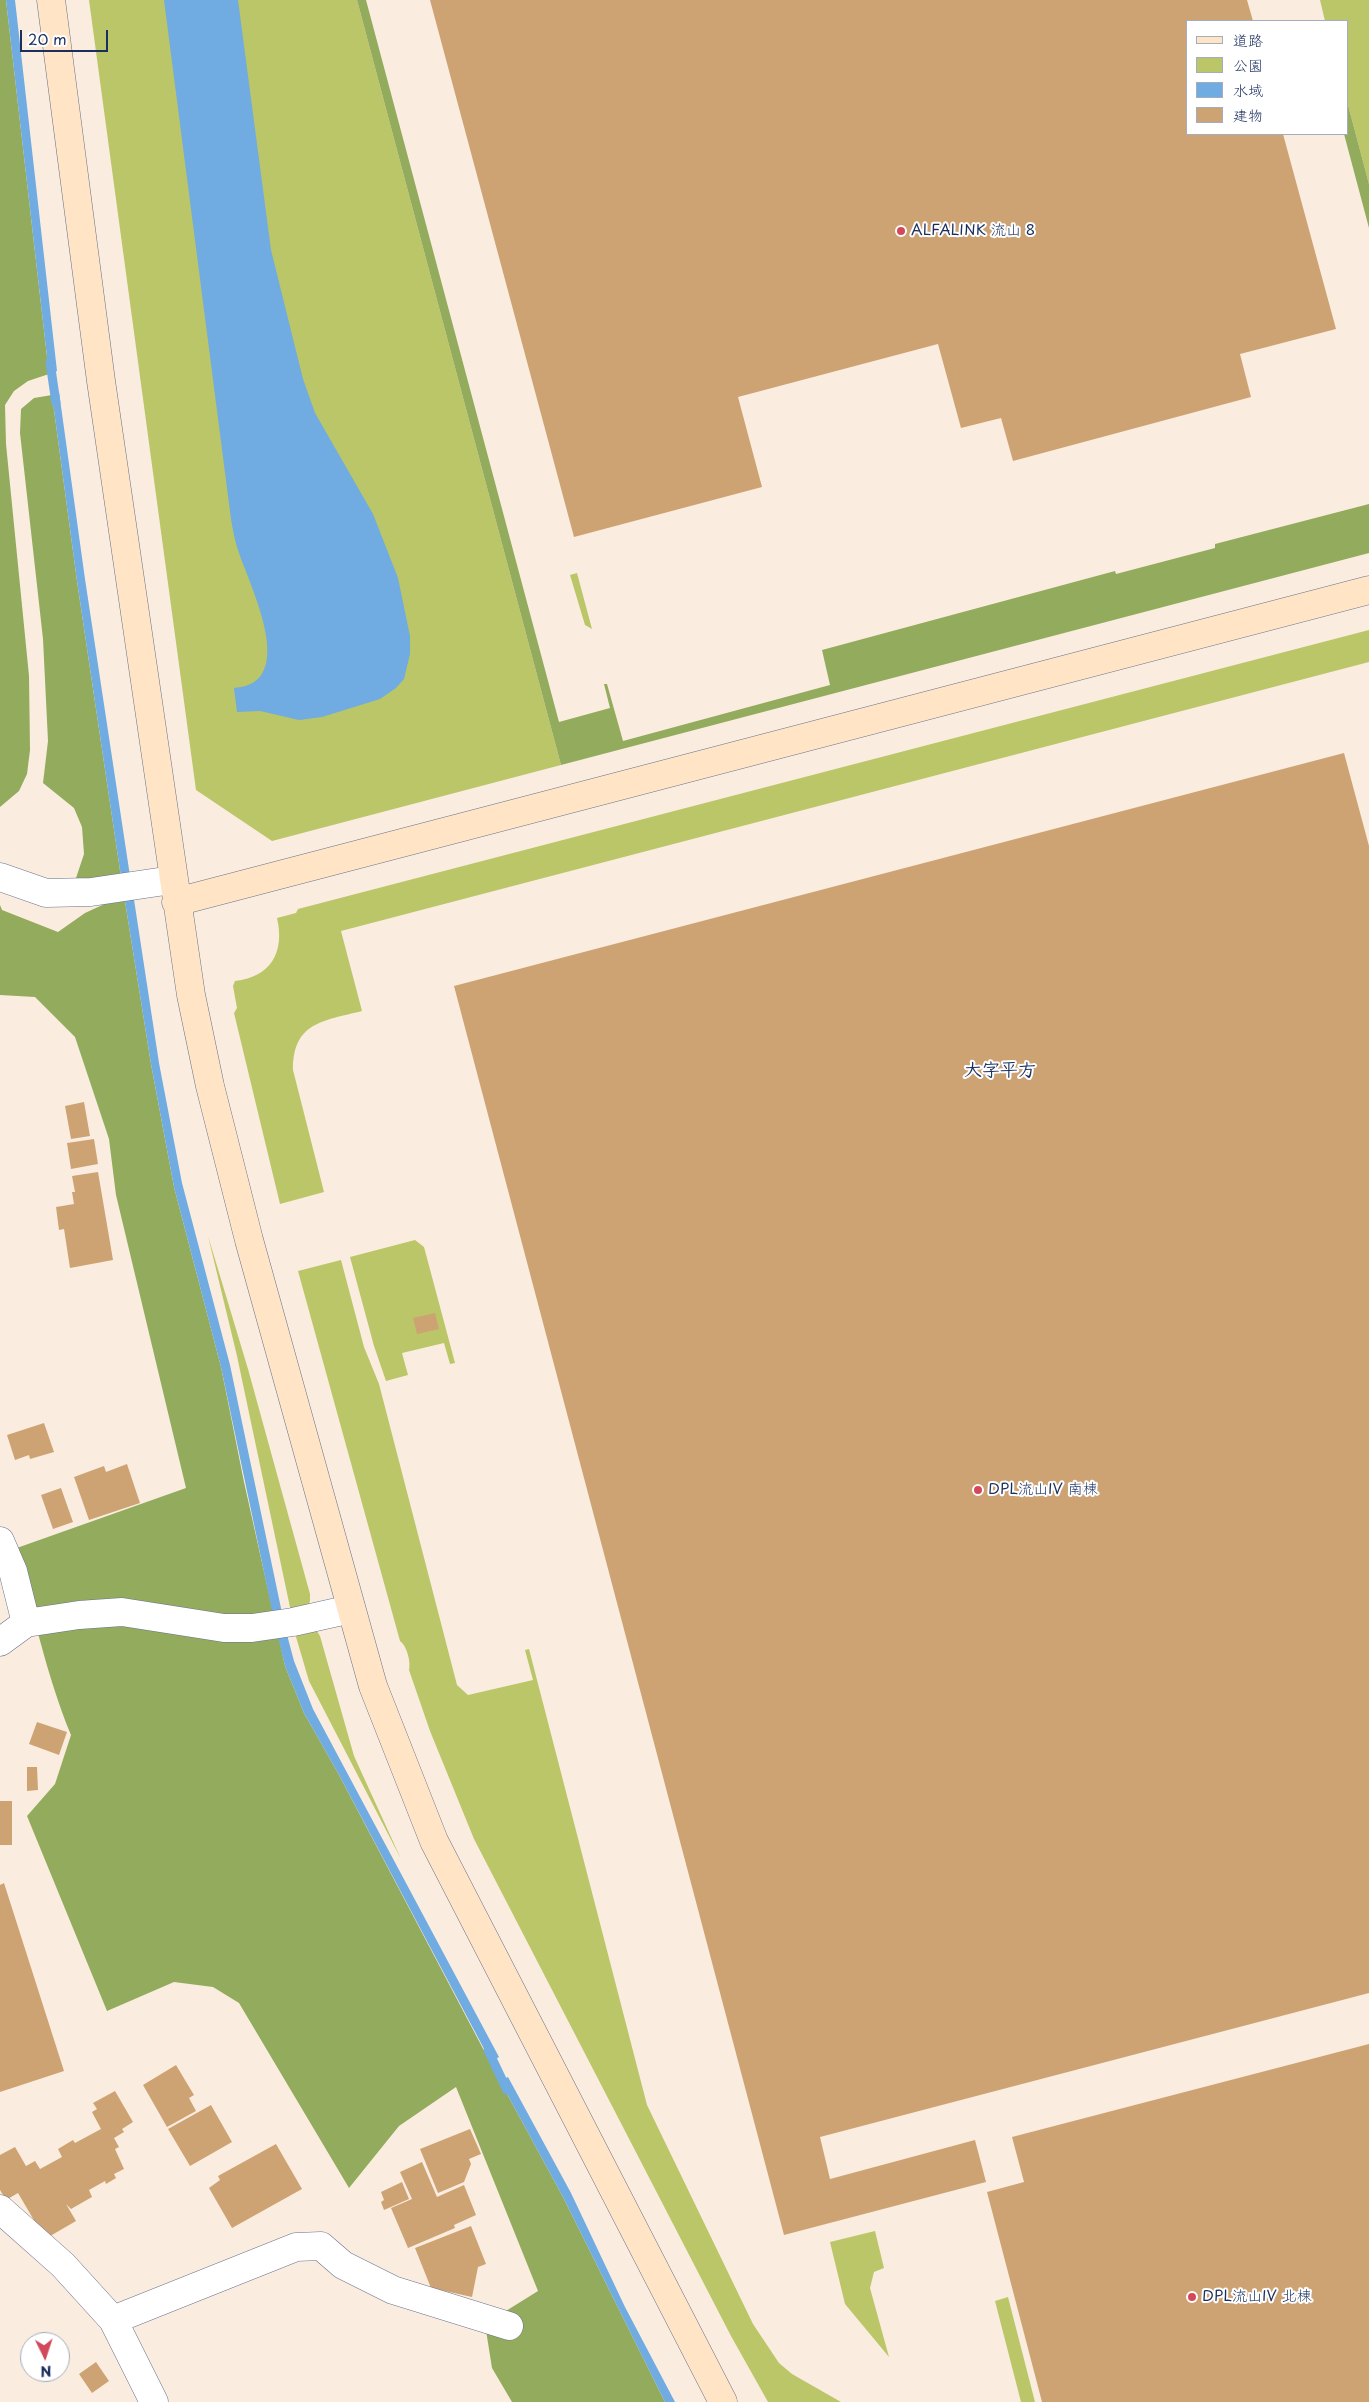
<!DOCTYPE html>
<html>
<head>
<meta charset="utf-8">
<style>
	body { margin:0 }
	#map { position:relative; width:1369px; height:2402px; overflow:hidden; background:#faeddf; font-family:"Playpen Sans","Klee One",sans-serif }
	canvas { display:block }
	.legend { position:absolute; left:1186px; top:20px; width:162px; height:115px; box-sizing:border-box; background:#fff; border:1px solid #a4acbf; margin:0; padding:6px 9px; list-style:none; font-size:15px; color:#1b2f5e }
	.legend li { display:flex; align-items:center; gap:10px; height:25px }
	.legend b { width:25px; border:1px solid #a4acbf }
	.north { position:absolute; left:20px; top:2332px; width:50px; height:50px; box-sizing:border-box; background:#fff; border:1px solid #a4acbf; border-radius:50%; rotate:176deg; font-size:14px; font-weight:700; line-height:20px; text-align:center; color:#1b2f5e }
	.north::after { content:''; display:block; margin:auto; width:18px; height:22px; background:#d1495b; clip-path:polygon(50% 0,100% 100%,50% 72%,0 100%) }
	.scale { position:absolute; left:20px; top:30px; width:88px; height:22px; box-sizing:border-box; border:2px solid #1b2f5e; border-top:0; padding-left:6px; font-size:15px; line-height:18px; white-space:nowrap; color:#1b2f5e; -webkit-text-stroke:4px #fff; paint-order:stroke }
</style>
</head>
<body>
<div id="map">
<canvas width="1369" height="2402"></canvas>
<ul class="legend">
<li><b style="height:6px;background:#ffe4c6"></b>道路</li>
<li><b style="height:14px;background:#bac668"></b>公園</li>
<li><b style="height:14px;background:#70abe1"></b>水域</li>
<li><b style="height:14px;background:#cea373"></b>建物</li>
</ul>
<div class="north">N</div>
<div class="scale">20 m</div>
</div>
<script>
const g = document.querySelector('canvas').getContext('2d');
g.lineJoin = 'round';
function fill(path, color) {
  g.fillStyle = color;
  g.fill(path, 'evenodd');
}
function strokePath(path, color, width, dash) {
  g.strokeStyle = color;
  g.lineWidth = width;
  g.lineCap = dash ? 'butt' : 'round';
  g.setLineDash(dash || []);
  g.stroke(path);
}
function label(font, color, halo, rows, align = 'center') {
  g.font = font + ' "Playpen Sans","Klee One",sans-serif';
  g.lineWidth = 4;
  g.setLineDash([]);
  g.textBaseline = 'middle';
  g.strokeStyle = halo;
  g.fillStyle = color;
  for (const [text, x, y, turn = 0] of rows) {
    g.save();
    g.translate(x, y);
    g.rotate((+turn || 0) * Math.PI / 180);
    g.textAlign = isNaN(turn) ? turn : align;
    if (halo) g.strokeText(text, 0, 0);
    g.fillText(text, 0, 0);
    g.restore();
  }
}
fill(new Path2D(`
	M 89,0 L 357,0 L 561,765 L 272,841 L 196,790 Z
	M 1320,0 L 1369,0 L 1369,184 L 1348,105 L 1348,21 L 1325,21 Z
	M 577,573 L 592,629 L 585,625 L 570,575 Z
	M 1369,630 L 1369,662 L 341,931 L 362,1011 C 323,1021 293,1022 293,1070 L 324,1192 L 280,1204 L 234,1013 L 237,1008 L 233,986 L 235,981 C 271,977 285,952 277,918 L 296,913 L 298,909 Z
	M 208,1236 L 248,1369 L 310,1594 L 310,1601 L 307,1609 L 291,1612 L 237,1356 Z
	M 415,1240 L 424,1247 L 455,1363 L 450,1364 L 444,1343 L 402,1353 L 408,1375 L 386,1381 L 374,1346 L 350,1257 Z
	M 341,1260 L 364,1347 L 379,1384 L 457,1685 L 468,1695 L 533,1680 L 525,1650 L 529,1649 L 647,2105 L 753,2324 L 779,2363 L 792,2374 L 841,2402 L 768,2402 L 731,2336 L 474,1839 L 430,1731 L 409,1670 C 411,1662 407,1646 400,1641 L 298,1271 Z
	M 315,1628 L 320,1636 L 354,1756 L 401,1859 L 309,1681 L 294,1630 Z
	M 875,2231 L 884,2268 L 874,2272 L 870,2288 L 889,2357 L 845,2304 L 830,2242 Z
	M 1008,2297 L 1035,2402 L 1021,2402 L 995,2301 Z`), '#bac668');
fill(new Path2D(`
	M 0,0 L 6,0 L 49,374 L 28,381 L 14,391 L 5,405 L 6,444 L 29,676 L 30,750 L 27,774 L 19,791 L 0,807 Z
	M 357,0 L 366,0 L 559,722 L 610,708 L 604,684 L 607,684 L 623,741 L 830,685 L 822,650 L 1115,571 L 1116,574 L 1215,548 L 1215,544 L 1369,504 L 1369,553 L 561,765 Z
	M 1348,105 L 1369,184 L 1369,228 L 1344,134 L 1348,134 Z
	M 52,395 L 77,581 L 121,877 L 74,884 L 84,854 L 82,827 L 74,808 L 43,783 L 48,741 L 43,639 L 20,433 L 21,409 L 34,398 Z
	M 124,895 L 151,1064 L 174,1187 L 221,1367 L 244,1482 L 285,1666 L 304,1713 L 338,1773 L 500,2081 L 563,2197 L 665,2402 L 512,2402 L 492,2368 L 485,2324 L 538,2291 L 456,2087 L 399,2126 L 349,2188 L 239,2003 L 213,1987 L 174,1982 L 107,2011 L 27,1816 L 55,1784 L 71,1735 C 46,1675 34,1611 14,1549 L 186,1488 L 116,1195 L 109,1139 L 75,1037 L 35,997 L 0,995 L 0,905 L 2,910 L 58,932 L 85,913 Z`), '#93ab5c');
fill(new Path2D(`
	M 6,0 L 15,0 L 57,371 L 49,374 Z
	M 164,0 L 238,0 L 271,250 L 303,379 L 315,413 L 373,514 L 398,578 L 410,636 L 410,654 L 404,679 L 396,688 L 380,699 L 322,717 L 299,720 L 260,711 L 237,712 L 234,688 C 300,684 250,586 239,553 C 235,542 233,531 231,519 Z
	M 59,392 L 85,579 L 130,876 L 121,877 L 77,581 L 52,395 Z
	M 133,893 L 159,1063 L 182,1183 L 230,1365 L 282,1613 L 273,1615 L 221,1367 L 174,1187 L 151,1064 L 124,895 Z
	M 286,1631 L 294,1661 L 313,1709 L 499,2057 L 491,2062 L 338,1773 L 304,1713 L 285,1666 L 277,1633 Z
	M 508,2077 L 571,2193 L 625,2307 L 675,2402 L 665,2402 L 563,2197 L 500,2081 Z`), '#70abe1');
strokePath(new Path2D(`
	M 50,362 L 56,403
	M 488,2050 L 507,2090`), '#70abe1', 9);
fill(new Path2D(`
	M 430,0 L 1247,0 L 1253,21 L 1188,21 L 1188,134 L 1283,134 L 1336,329 L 1240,354 L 1251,397 L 1013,461 L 1001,418 L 961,428 L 938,344 L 738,397 L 762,487 L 574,537 Z
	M 1344,753 L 1369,846 L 1369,1993 L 820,2137 L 830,2179 L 975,2140 L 986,2182 L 784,2235 L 454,986 Z
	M 84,1102 L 90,1136 L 71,1139 L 65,1106 Z
	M 94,1139 L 98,1164 L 71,1169 L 67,1143 Z
	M 98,1172 L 113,1260 L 70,1268 L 64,1229 L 59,1230 L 56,1207 L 74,1204 L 72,1192 L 75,1192 L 72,1176 Z
	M 435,1313 L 439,1329 L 417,1334 L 413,1318 Z
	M 44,1423 L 54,1452 L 30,1459 L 29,1455 L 15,1460 L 7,1435 Z
	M 127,1464 L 140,1503 L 89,1520 L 74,1477 L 104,1466 L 106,1472 Z
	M 61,1488 L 73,1522 L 53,1529 L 41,1495 Z
	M 37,1722 L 67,1732 L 59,1755 L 29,1744 Z
	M 27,1767 L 37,1767 L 38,1790 L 27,1791 Z
	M 0,1801 L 12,1801 L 12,1845 L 0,1845 Z
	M 4,1883 L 64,2071 L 0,2092 L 0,1885 Z
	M 1369,2044 L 1369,2402 L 1042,2402 L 987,2192 L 1024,2182 L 1012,2137 Z
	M 176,2065 L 194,2095 L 189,2098 L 196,2111 L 167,2127 L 143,2085 Z
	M 115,2091 L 133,2122 L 122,2129 L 124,2132 L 114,2138 L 119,2147 L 115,2149 L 124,2169 L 114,2174 L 116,2178 L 106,2184 L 105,2181 L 89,2190 L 92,2197 L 71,2209 L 66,2204 L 76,2221 L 45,2239 L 18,2193 L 6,2200 L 0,2190 L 0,2155 L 15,2147 L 26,2166 L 35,2161 L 40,2169 L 62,2157 L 58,2149 L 73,2140 L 75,2143 L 101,2129 L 92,2112 L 97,2109 L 93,2103 Z
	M 211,2105 L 232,2142 L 190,2166 L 168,2129 Z
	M 470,2129 L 481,2154 L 469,2159 L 471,2164 L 464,2182 L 438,2193 L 420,2149 Z
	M 276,2144 L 302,2189 L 232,2228 L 209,2188 L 220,2180 L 218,2176 Z
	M 422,2162 L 437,2197 L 464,2185 L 476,2215 L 454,2225 L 455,2228 L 408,2248 L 391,2208 L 412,2199 L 400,2172 Z
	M 402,2182 L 409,2199 L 384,2210 L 381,2202 L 384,2200 L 381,2192 Z
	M 471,2226 L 486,2264 L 478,2267 L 472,2297 L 431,2288 L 415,2248 Z
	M 96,2362 L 109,2381 L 92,2393 L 79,2374 Z`), '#cea373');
const street = new Path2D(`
	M 0,877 L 46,893 L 91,892 L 172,880
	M 0,1541 L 13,1571 L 26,1623
	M 0,1642 L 26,1623 L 79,1615 L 122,1612 L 224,1628 L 252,1628 L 293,1622 L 351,1609
	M 0,2209 L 63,2265 L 113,2320 L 154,2402
	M 113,2320 L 296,2247 L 321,2246 L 343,2265 L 393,2290 L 509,2326`);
const secondary = new Path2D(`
	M 51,0 L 101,381 L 191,995 L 210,1086 L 249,1240 L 373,1686 L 434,1841 L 723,2402
	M 176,902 L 1369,590`);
strokePath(street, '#69728b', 29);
strokePath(secondary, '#69728b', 29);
strokePath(street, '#fff', 28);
strokePath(secondary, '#ffe4c6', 28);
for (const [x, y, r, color] of [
	[901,231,5,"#d1495b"],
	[978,1490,5,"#d1495b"],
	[1192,2297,5,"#d1495b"]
]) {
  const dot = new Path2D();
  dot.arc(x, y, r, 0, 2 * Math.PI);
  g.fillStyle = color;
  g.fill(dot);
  strokePath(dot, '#fff', 2);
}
label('15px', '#1b2f5e', '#fff', [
	["ALFALINK 流山 8",911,231],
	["DPL流山IV 南棟",988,1490],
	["DPL流山IV 北棟",1202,2297]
], 'left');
label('bold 18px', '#1b2f5e', '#fff', [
	["大字平方",1000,1071]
]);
</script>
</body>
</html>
